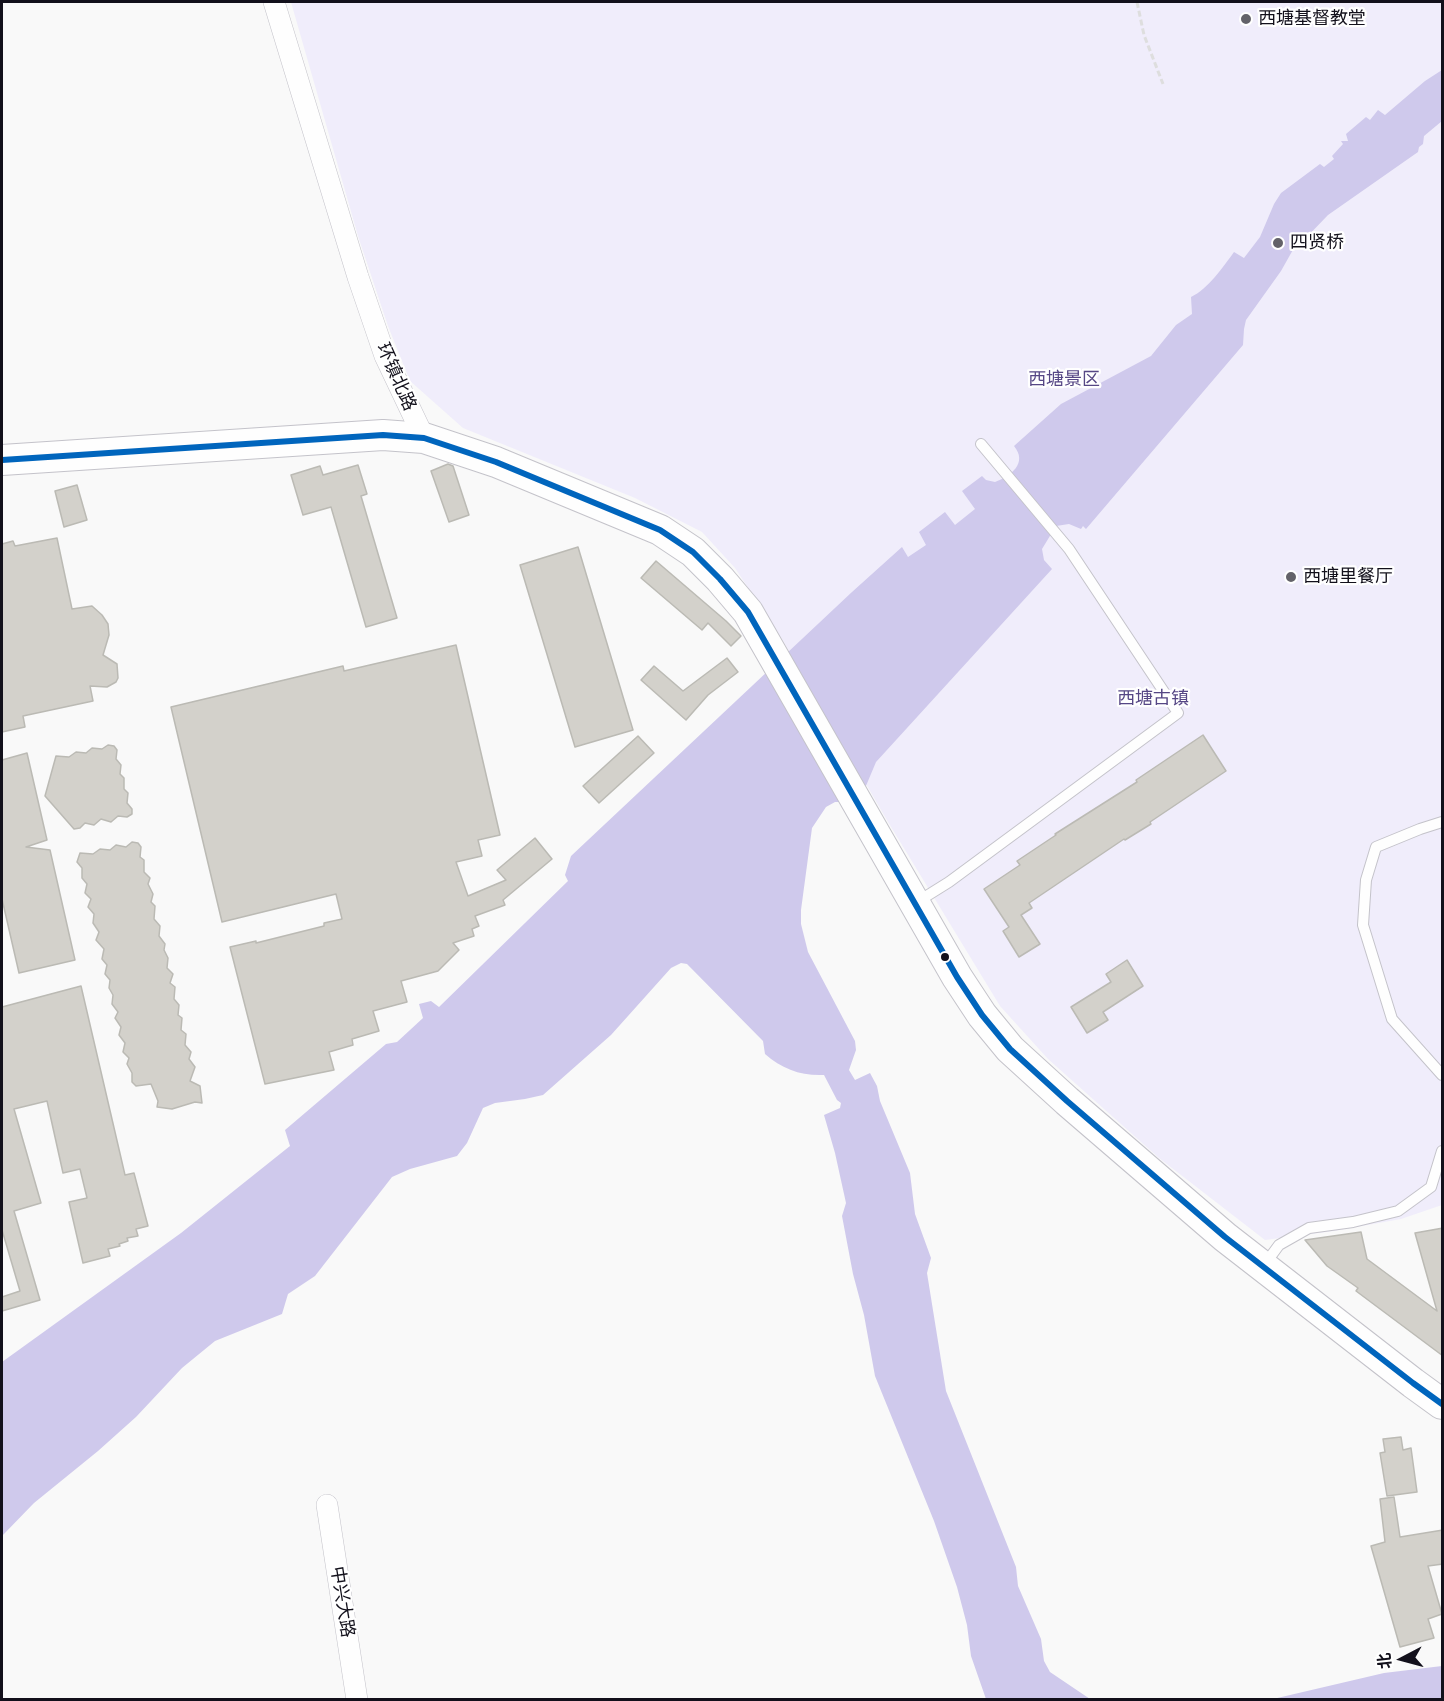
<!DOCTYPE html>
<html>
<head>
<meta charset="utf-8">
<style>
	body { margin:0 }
	#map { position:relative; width:1444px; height:1701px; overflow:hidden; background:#f9f9f9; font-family:"PT Sans","Noto Sans SC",sans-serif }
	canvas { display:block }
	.frame { position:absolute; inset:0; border:3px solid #12101b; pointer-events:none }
	.north { position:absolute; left:1372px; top:1629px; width:60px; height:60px; -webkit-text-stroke:4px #fff; paint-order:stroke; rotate:264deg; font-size:16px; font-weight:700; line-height:24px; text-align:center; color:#12101b }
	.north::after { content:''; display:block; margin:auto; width:21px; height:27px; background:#12101b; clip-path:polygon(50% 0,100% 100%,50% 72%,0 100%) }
</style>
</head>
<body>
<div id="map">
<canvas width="1444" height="1701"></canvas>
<div class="frame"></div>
<div class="north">北</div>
</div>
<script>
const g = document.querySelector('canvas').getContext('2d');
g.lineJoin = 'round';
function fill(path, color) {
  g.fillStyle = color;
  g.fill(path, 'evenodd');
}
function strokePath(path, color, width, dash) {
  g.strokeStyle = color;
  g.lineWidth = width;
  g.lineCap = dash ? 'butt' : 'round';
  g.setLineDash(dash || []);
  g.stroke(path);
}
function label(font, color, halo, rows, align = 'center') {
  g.font = font + ' "PT Sans","Noto Sans SC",sans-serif';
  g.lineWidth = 4.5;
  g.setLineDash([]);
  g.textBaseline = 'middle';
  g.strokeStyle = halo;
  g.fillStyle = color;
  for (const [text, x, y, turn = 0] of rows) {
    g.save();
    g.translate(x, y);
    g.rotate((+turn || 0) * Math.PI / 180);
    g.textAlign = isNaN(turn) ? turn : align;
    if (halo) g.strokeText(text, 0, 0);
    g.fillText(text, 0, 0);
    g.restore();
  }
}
fill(new Path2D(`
	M 291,2 L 1442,2 L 1442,1205 L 1401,1219 L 1334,1231 L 1265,1240 L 1159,1158 L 1048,1059 L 1000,1006 L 888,822 L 782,639 L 735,568 L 702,532 L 635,498 L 463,428 L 410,381 L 388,326 L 358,236 Z`), '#f0edfb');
fill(new Path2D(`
	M 1442,70 L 1442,121 L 1424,136 L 1423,144 L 1419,147 L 1418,152 L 1328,215 L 1302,242 L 1299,239 L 1281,271 L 1246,320 L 1244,329 L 1243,345 L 1086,529 L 1083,526 L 1081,529 L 1069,524 L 1056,526 L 1042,549 L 1044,560 L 1052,569 L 876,762 L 863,793 L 843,802 L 835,802 L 826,807 L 812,828 L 801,910 L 801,924 L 808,952 L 855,1041 L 856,1050 L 849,1070 L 855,1080 L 870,1073 L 877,1086 L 880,1101 L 910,1173 L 915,1214 L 931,1258 L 927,1273 L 946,1391 L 1016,1567 L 1018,1586 L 1041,1639 L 1044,1661 L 1050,1672 L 1090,1699 L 986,1699 L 971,1656 L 967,1625 L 957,1587 L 934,1521 L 875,1376 L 864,1315 L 853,1274 L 842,1216 L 846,1203 L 835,1153 L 824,1115 L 840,1108 L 841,1103 L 837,1100 L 824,1075 C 801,1076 782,1069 765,1054 L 763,1041 L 687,964 L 681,963 L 671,968 L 611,1035 L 543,1095 L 525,1099 L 495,1103 L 483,1108 L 467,1143 L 457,1156 L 410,1169 L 392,1177 L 315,1276 L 288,1294 L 282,1314 L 215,1341 L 182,1368 L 136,1417 L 98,1451 L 34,1503 L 2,1536 L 2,1362 L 181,1233 L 290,1146 L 285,1130 L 386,1044 L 397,1042 L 423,1018 L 419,1004 L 431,1001 L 439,1007 L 568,881 L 565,875 L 571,856 L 852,592 L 902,547 L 908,557 L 926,545 L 919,532 L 945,512 L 955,525 L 975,509 L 962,491 L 982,476 L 986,480 L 995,482 C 1011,476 1028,463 1014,446 L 1061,404 L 1151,356 L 1176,325 L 1192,314 L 1191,297 C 1208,289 1223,267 1234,252 L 1244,258 L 1260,237 L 1274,204 L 1281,193 L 1320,164 L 1324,167 L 1334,159 L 1332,156 L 1343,144 L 1341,141 L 1348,141 L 1346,134 L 1366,117 L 1370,120 L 1378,110 L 1385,115 L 1425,81 Z
	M 1442,1666 L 1442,1699 L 1273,1699 L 1384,1673 Z`), '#cfc9ec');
const building = new Path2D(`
	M 448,464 L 453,466 L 469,515 L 449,522 L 431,471 Z
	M 358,465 L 367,494 L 361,496 L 397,618 L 366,627 L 331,507 L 303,515 L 291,475 L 320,466 L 323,475 Z
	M 77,485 L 87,520 L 64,527 L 55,491 Z
	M 57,538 L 72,609 L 92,606 L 102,615 L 108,624 L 109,635 L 103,655 L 117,664 L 118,678 L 116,682 L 107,687 L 90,686 L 93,701 L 23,716 L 25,727 L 2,732 L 2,544 L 13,541 L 15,546 Z
	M 578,547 L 633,730 L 575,747 L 520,565 Z
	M 656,561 L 726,621 L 741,636 L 731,646 L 708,623 L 702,630 L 641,578 Z
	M 456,645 L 500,835 L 478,840 L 482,856 L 456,862 L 468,896 L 506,880 L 497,870 L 535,838 L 552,859 L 503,900 L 505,905 L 475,916 L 479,926 L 472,929 L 474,936 L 453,943 L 459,950 L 438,971 L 401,981 L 407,1002 L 373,1011 L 379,1031 L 352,1039 L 353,1045 L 329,1052 L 334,1070 L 265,1084 L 230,947 L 256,941 L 256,943 L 324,926 L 324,923 L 342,919 L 336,894 L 222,922 L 171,707 L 343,666 L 344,671 Z
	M 727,658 L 738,672 L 708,695 L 686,720 L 641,680 L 654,666 L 683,691 Z
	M 1203,735 L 1226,771 L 1150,822 L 1151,824 L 1125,840 L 1124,839 L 1029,903 L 1032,908 L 1021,915 L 1040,944 L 1019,957 L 1003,931 L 1009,927 L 984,889 L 1020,865 L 1017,861 L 1056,835 L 1055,834 L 1137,782 L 1136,780 Z
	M 638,736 L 654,753 L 599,803 L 583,786 Z
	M 108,745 L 114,746 L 117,750 L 116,759 L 121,765 L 120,774 L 124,778 L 124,789 L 128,793 L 127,803 L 132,809 L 132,814 L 127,817 L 118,816 L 111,822 L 101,819 L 94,825 L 85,823 L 80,828 L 74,829 L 45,796 L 56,756 L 69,757 L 76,752 L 86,753 L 92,748 L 102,749 Z
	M 27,753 L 47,840 L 26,847 L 50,850 L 75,960 L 19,973 L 2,899 L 2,760 Z
	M 132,842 L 138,843 L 141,847 L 140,857 L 144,860 L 144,872 L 150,878 L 148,884 L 153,894 L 151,902 L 155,906 L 154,919 L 160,926 L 159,936 L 165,944 L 164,950 L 168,958 L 167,968 L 173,974 L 170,983 L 175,987 L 174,999 L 179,1005 L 178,1015 L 182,1018 L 181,1030 L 186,1034 L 185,1045 L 191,1052 L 189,1059 L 195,1067 L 190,1081 L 200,1086 L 202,1103 L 195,1102 L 172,1109 L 157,1107 L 158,1101 L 151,1084 L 136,1086 L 132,1082 L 132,1073 L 127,1064 L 129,1058 L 123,1052 L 125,1043 L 119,1035 L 121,1027 L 115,1018 L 118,1012 L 112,1004 L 113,995 L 109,988 L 110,980 L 105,974 L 107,965 L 102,959 L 104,949 L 96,940 L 99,932 L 93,923 L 94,914 L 88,907 L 91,899 L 85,893 L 87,884 L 82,878 L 82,868 L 77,862 L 80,853 L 93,854 L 100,849 L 110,850 L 116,845 L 126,847 Z
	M 1127,960 L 1143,986 L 1103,1012 L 1108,1020 L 1087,1033 L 1071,1007 L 1111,982 L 1106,974 Z
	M 81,986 L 125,1175 L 134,1173 L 148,1226 L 136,1229 L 138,1236 L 127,1238 L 128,1241 L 119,1244 L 120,1246 L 108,1249 L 110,1256 L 83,1263 L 69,1202 L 87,1198 L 80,1169 L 63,1173 L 47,1101 L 14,1109 L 41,1203 L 14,1211 L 40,1300 L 2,1311 L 2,1297 L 20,1291 L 2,1230 L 2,1007 Z
	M 1443,1228 L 1443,1356 L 1356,1291 L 1358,1288 L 1327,1266 L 1305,1240 L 1361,1232 L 1367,1259 L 1437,1311 L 1415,1233 Z
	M 1401,1437 L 1403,1450 L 1411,1448 L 1417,1492 L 1387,1496 L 1380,1453 L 1385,1452 L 1383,1439 Z
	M 1394,1497 L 1400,1537 L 1443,1530 L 1443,1564 L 1428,1566 L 1442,1614 L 1428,1619 L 1434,1638 L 1400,1647 L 1371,1546 L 1385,1542 L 1380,1499 Z`);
fill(building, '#d3d1cb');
strokePath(building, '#bbbab4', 1.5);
const lane = new Path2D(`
	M 1442,822 L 1420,829 L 1376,847 L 1366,880 L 1363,925 L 1392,1019 L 1442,1075
	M 917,902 L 949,882 L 1178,713 L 1069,549 L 981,444
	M 1265,1264 L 1279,1245 L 1309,1228 L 1353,1222 L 1398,1211 L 1431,1187 L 1442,1151`);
const street = new Path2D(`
	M 274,2 L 358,277 L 385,356 L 424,438
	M 327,1505 L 357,1700`);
const secondary = new Path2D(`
	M 2,460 L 383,435 L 424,438 L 496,462 L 660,530 L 693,552 L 720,579 L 748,612 L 957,977 L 982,1015 L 1010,1049 L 1067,1101 L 1225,1237 L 1413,1383 L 1442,1404`);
strokePath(lane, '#c4c3ca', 12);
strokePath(street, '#c4c3ca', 22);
strokePath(secondary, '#c4c3ca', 32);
strokePath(new Path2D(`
	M 1137,2 L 1144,35 L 1163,84`), '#dedede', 3, [6, 3]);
strokePath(lane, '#fefefe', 10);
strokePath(street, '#fefefe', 21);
strokePath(secondary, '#fefefe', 30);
strokePath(new Path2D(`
	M 2,460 L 383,435 L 424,438 L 496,462 L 660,530 L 693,552 L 720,579 L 748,612 L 957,977 L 982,1015 L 1010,1049 L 1067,1101 L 1225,1237 L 1413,1383 L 1442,1404`), '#0065bd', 6);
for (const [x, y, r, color] of [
	[1246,19,6,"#636269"],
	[1278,243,6,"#636269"],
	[1291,577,6,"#636269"],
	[945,957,5,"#12101b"]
]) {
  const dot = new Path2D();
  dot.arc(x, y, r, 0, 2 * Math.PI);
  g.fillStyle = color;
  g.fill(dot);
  strokePath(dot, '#fff', 2);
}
label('18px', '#12101b', '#fff', [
	["西塘基督教堂",1258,19],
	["四贤桥",1290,243],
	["西塘里餐厅",1303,577]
], 'left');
label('18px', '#12101b', '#fff', [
	["环镇北路",396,377,66],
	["中兴大路",342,1602,81]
]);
label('18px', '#564785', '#fff', [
	["西塘景区",1064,380],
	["西塘古镇",1153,699]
]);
</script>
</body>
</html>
